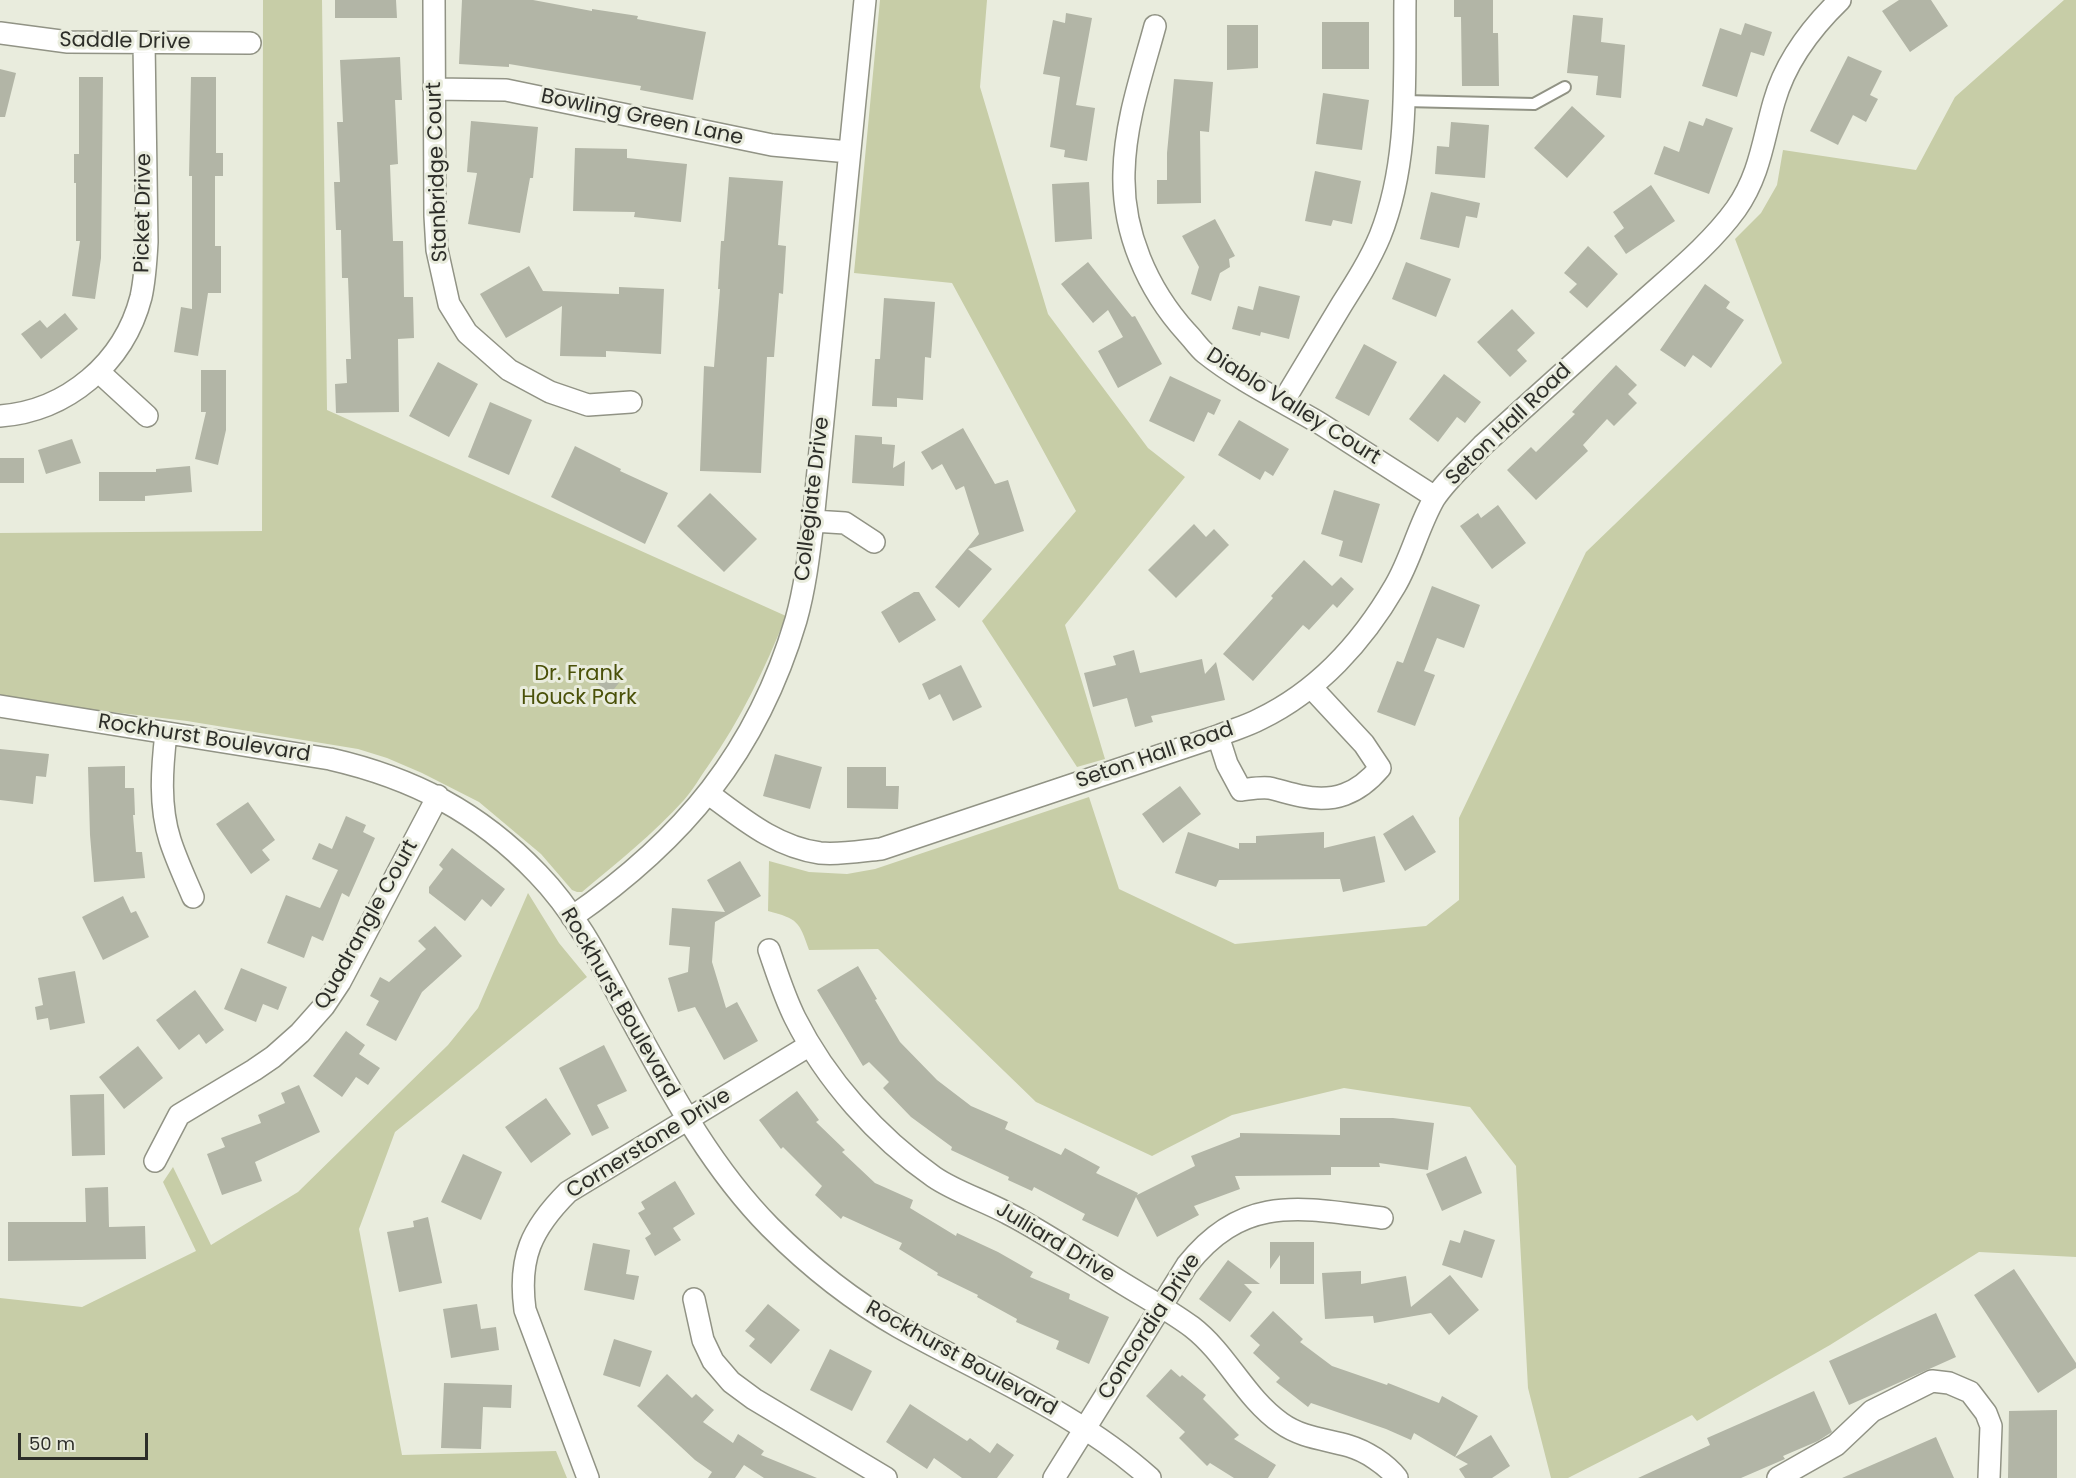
<!DOCTYPE html>
<html>
<head>
<meta charset="utf-8">
<style>
	body { margin:0 }
	#map { position:relative; width:2076px; height:1478px; overflow:hidden; background:#e9ecdd; font-family:Poppins,sans-serif }
	canvas { display:block }
	.scale { position:absolute; left:18px; top:1433px; width:130px; height:27px; box-sizing:border-box; border:3px solid #2d2e29; border-top:0; padding-left:8px; font-size:18px; line-height:21px; white-space:nowrap; color:#2d2e29; -webkit-text-stroke:4px #e9ecdd; paint-order:stroke }
</style>
</head>
<body>
<div id="map">
<canvas width="2076" height="1478"></canvas>
<div class="scale">50 m</div>
</div>
<script>
const g = document.querySelector('canvas').getContext('2d');
g.lineJoin = 'round';
function fill(path, color) {
  g.fillStyle = color;
  g.fill(path, 'evenodd');
}
function strokePath(path, color, width, dash) {
  g.strokeStyle = color;
  g.lineWidth = width;
  g.lineCap = dash ? 'butt' : 'round';
  g.setLineDash(dash || []);
  g.stroke(path);
}
function label(font, color, halo, rows, align = 'center') {
  g.font = font + ' Poppins,sans-serif';
  g.lineWidth = 6;
  g.setLineDash([]);
  g.textBaseline = 'middle';
  g.strokeStyle = halo;
  g.fillStyle = color;
  for (const [text, x, y, turn = 0] of rows) {
    g.save();
    g.translate(x, y);
    g.rotate((+turn || 0) * Math.PI / 180);
    g.textAlign = isNaN(turn) ? turn : align;
    if (halo) g.strokeText(text, 0, 0);
    g.fillText(text, 0, 0);
    g.restore();
  }
}
fill(new Path2D(`
	M 263,0 L 322,0 L 327,410 L 786,616 C 765,669 741,719 708,766 C 700,777 693,790 684,800 C 653,834 618,862 582,892 L 577,892 L 572,890 L 541,854 L 479,802 L 422,773 L 387,758 L 358,749 L 187,721 L 70,707 L 0,695 L 0,533 L 262,531 Z
	M 880,0 L 987,0 L 980,87 L 1048,314 L 1148,448 L 1185,477 L 1065,625 L 1105,759 L 1077,767 L 982,621 L 1076,511 L 952,283 L 854,273 Z
	M 2064,0 L 2076,0 L 2076,1257 L 1979,1252 L 1830,1345 L 1697,1421 L 1692,1415 L 1568,1478 L 1551,1478 L 1528,1388 L 1516,1166 L 1470,1107 L 1344,1088 L 1232,1115 L 1152,1156 L 1036,1102 L 878,949 L 809,950 C 799,921 798,919 768,911 L 769,861 L 809,872 L 847,874 L 875,869 L 1089,797 L 1119,889 L 1235,944 L 1426,926 L 1459,900 L 1459,818 L 1586,552 L 1782,363 L 1735,239 L 1761,213 L 1777,185 L 1783,150 L 1916,170 L 1955,97 Z
	M 528,893 L 559,943 L 587,977 L 395,1132 L 359,1229 L 402,1455 L 556,1451 L 567,1478 L 0,1478 L 0,1298 L 82,1307 L 196,1251 L 163,1182 L 173,1167 L 211,1245 L 298,1192 L 448,1045 L 478,1008 Z`), '#c7cda7');
fill(new Path2D(`
	M 335,0 L 396,0 L 397,18 L 335,18 Z
	M 462,0 L 533,0 L 592,11 L 592,9 L 638,16 L 637,19 L 706,32 L 693,100 L 640,90 L 641,86 L 509,64 L 509,67 L 459,64 Z
	M 1454,0 L 1493,0 L 1493,33 L 1498,33 L 1499,86 L 1462,86 L 1461,17 L 1454,17 Z
	M 1899,0 L 1931,0 L 1948,26 L 1910,52 L 1882,11 Z
	M 1066,13 L 1092,18 L 1076,105 L 1095,108 L 1087,161 L 1064,157 L 1065,150 L 1050,147 L 1060,77 L 1043,74 L 1053,20 L 1065,23 Z
	M 1573,15 L 1603,18 L 1601,42 L 1625,45 L 1621,98 L 1596,95 L 1598,76 L 1567,73 Z
	M 1322,22 L 1369,22 L 1369,69 L 1322,69 Z
	M 1745,23 L 1772,32 L 1764,56 L 1751,52 L 1737,97 L 1702,86 L 1720,28 L 1741,35 Z
	M 1227,25 L 1258,25 L 1258,68 L 1227,70 Z
	M 1848,56 L 1882,71 L 1870,95 L 1878,99 L 1866,122 L 1853,115 L 1838,145 L 1810,131 Z
	M 400,57 L 402,100 L 395,100 L 398,164 L 390,165 L 393,241 L 403,241 L 404,297 L 413,297 L 414,338 L 398,339 L 399,412 L 336,413 L 335,384 L 347,383 L 346,359 L 351,359 L 348,278 L 342,278 L 341,230 L 336,230 L 334,182 L 340,182 L 337,122 L 343,122 L 340,60 Z
	M 0,69 L 16,73 L 5,117 L 0,117 Z
	M 79,77 L 103,77 L 101,258 L 95,299 L 72,296 L 80,241 L 76,241 L 76,183 L 74,183 L 74,154 L 79,154 Z
	M 191,77 L 216,77 L 216,153 L 223,153 L 223,176 L 215,176 L 215,246 L 221,246 L 221,293 L 208,293 L 198,356 L 174,352 L 181,307 L 192,309 L 192,176 L 189,176 Z
	M 1174,79 L 1213,82 L 1209,132 L 1200,131 L 1201,203 L 1157,204 L 1157,180 L 1167,180 L 1167,153 Z
	M 1323,93 L 1369,100 L 1362,150 L 1316,144 Z
	M 1572,106 L 1605,136 L 1567,178 L 1534,148 Z
	M 1706,118 L 1733,128 L 1709,194 L 1654,174 L 1664,146 L 1679,152 L 1689,121 L 1703,126 Z
	M 471,121 L 538,127 L 533,178 L 530,178 L 520,233 L 468,224 L 477,173 L 467,172 Z
	M 1451,122 L 1489,125 L 1485,178 L 1435,174 L 1437,146 L 1449,147 Z
	M 575,148 L 627,149 L 627,158 L 687,164 L 681,222 L 634,217 L 635,212 L 573,211 Z
	M 1315,171 L 1361,181 L 1352,224 L 1333,220 L 1331,226 L 1305,221 Z
	M 729,177 L 783,181 L 778,245 L 786,246 L 783,294 L 779,293 L 774,357 L 767,357 L 761,473 L 700,471 L 704,366 L 714,367 L 720,289 L 718,289 L 721,241 L 724,241 Z
	M 1089,182 L 1092,239 L 1055,242 L 1052,184 Z
	M 1651,185 L 1675,221 L 1626,254 L 1614,236 L 1624,228 L 1613,212 Z
	M 1431,192 L 1480,203 L 1477,218 L 1466,216 L 1459,248 L 1420,239 Z
	M 1215,219 L 1235,256 L 1229,259 L 1230,267 L 1220,273 L 1211,301 L 1191,294 L 1199,267 L 1182,236 Z
	M 1588,246 L 1618,274 L 1587,308 L 1569,292 L 1577,284 L 1564,273 Z
	M 1088,262 L 1132,317 L 1135,316 L 1162,364 L 1118,388 L 1098,351 L 1123,337 L 1108,310 L 1093,323 L 1061,284 Z
	M 1406,262 L 1451,279 L 1436,317 L 1392,299 Z
	M 529,266 L 543,291 L 619,294 L 619,287 L 664,289 L 661,354 L 606,351 L 606,357 L 560,356 L 562,306 L 506,338 L 480,294 Z
	M 1705,284 L 1730,302 L 1726,308 L 1744,320 L 1711,368 L 1693,355 L 1685,367 L 1660,350 Z
	M 1259,286 L 1300,296 L 1289,339 L 1261,332 L 1260,336 L 1232,329 L 1238,306 L 1253,310 Z
	M 884,298 L 935,302 L 931,358 L 925,357 L 923,400 L 897,398 L 897,407 L 872,406 L 875,359 L 880,359 Z
	M 1512,309 L 1535,333 L 1517,350 L 1527,361 L 1510,377 L 1477,342 Z
	M 65,313 L 78,329 L 41,359 L 21,334 L 40,320 L 47,328 Z
	M 1364,344 L 1397,362 L 1369,416 L 1335,398 Z
	M 438,362 L 478,384 L 449,437 L 409,416 Z
	M 1616,365 L 1637,385 L 1628,394 L 1637,403 L 1614,426 L 1607,419 L 1583,445 L 1588,451 L 1536,500 L 1507,470 L 1531,447 L 1536,452 L 1575,414 L 1572,412 Z
	M 201,370 L 226,370 L 226,430 L 218,465 L 195,459 L 206,412 L 201,412 Z
	M 1444,374 L 1481,402 L 1465,423 L 1457,417 L 1438,442 L 1409,419 Z
	M 1170,376 L 1221,400 L 1214,415 L 1208,412 L 1194,442 L 1149,421 Z
	M 490,402 L 532,420 L 509,475 L 468,457 Z
	M 1239,420 L 1289,449 L 1273,476 L 1265,471 L 1260,480 L 1218,455 Z
	M 963,428 L 995,484 L 1008,480 L 1024,531 L 968,549 L 992,569 L 959,608 L 935,587 L 979,534 L 964,486 L 956,490 L 942,464 L 932,470 L 921,452 Z
	M 855,435 L 882,437 L 882,444 L 895,445 L 893,468 L 905,461 L 904,486 L 852,483 Z
	M 72,439 L 81,463 L 46,474 L 38,450 Z
	M 575,446 L 621,469 L 620,471 L 668,493 L 645,544 L 551,497 Z
	M 0,458 L 24,458 L 24,483 L 0,483 Z
	M 190,466 L 192,492 L 145,496 L 145,501 L 99,501 L 99,472 L 156,472 L 156,469 Z
	M 1334,490 L 1380,504 L 1362,563 L 1339,556 L 1343,541 L 1321,534 Z
	M 710,493 L 757,539 L 724,572 L 677,526 Z
	M 1498,505 L 1526,543 L 1492,569 L 1460,526 L 1478,513 L 1481,518 Z
	M 1194,524 L 1206,537 L 1214,529 L 1229,545 L 1176,598 L 1148,570 Z
	M 1304,560 L 1332,586 L 1341,577 L 1354,589 L 1337,608 L 1333,604 L 1309,630 L 1303,625 L 1253,681 L 1223,654 L 1273,598 L 1271,596 Z
	M 1432,586 L 1480,605 L 1464,648 L 1437,638 L 1424,671 L 1435,675 L 1415,726 L 1377,712 L 1397,661 L 1403,663 Z
	M 914,592 L 919,592 L 936,620 L 899,643 L 881,612 Z
	M 1134,650 L 1140,673 L 1202,659 L 1205,674 L 1216,662 L 1225,700 L 1151,716 L 1153,722 L 1135,727 L 1127,698 L 1093,707 L 1084,673 L 1116,665 L 1113,656 Z
	M 961,665 L 982,707 L 953,721 L 940,694 L 929,700 L 922,684 Z
	M 609,667 L 622,679 L 610,694 L 596,682 Z
	M 0,749 L 49,754 L 46,777 L 36,776 L 33,804 L 0,800 Z
	M 775,754 L 822,767 L 810,809 L 763,796 Z
	M 125,766 L 125,788 L 134,788 L 135,815 L 133,815 L 136,852 L 142,852 L 145,878 L 94,882 L 90,835 L 88,767 Z
	M 847,767 L 886,767 L 886,786 L 899,786 L 898,809 L 847,808 Z
	M 1180,786 L 1201,814 L 1163,843 L 1142,814 Z
	M 248,802 L 275,840 L 262,850 L 270,860 L 251,874 L 216,824 Z
	M 1413,815 L 1436,852 L 1405,871 L 1383,834 Z
	M 346,816 L 366,825 L 363,832 L 375,838 L 349,897 L 342,893 L 323,941 L 312,936 L 304,958 L 267,943 L 286,895 L 320,908 L 338,870 L 312,859 L 319,843 L 332,849 Z
	M 1188,832 L 1239,849 L 1239,843 L 1256,843 L 1256,836 L 1324,832 L 1324,848 L 1375,836 L 1385,882 L 1343,892 L 1340,879 L 1219,880 L 1216,887 L 1175,873 Z
	M 452,848 L 505,889 L 491,907 L 482,899 L 465,921 L 429,893 L 429,887 L 443,869 L 439,865 Z
	M 740,861 L 761,896 L 715,922 L 712,962 L 726,1008 L 737,1002 L 758,1041 L 724,1060 L 695,1007 L 678,1012 L 668,978 L 688,972 L 690,947 L 669,945 L 672,908 L 725,912 L 707,880 Z
	M 123,896 L 131,913 L 136,911 L 149,937 L 103,960 L 82,917 Z
	M 435,926 L 462,956 L 422,992 L 396,1041 L 366,1025 L 379,1001 L 370,996 L 380,977 L 389,982 L 426,949 L 418,941 Z
	M 858,966 L 877,999 L 875,1000 L 900,1042 L 937,1080 L 971,1106 L 1008,1122 L 1005,1129 L 1061,1155 L 1065,1148 L 1100,1167 L 1096,1173 L 1138,1193 L 1137,1195 L 1195,1166 L 1191,1156 L 1240,1137 L 1240,1133 L 1340,1135 L 1340,1118 L 1393,1118 L 1434,1123 L 1428,1170 L 1379,1163 L 1380,1167 L 1331,1167 L 1331,1175 L 1235,1176 L 1240,1189 L 1194,1206 L 1199,1215 L 1157,1237 L 1136,1197 L 1118,1237 L 1082,1220 L 1085,1214 L 1034,1187 L 1032,1191 L 1008,1180 L 1009,1177 L 951,1150 L 952,1147 L 911,1117 L 883,1088 L 889,1082 L 869,1062 L 863,1066 L 817,990 Z
	M 241,968 L 287,987 L 278,1010 L 263,1004 L 256,1022 L 224,1009 Z
	M 75,971 L 85,1023 L 50,1030 L 48,1018 L 37,1020 L 35,1007 L 43,1005 L 38,978 Z
	M 195,990 L 224,1030 L 206,1044 L 199,1034 L 179,1050 L 156,1020 Z
	M 346,1031 L 365,1045 L 359,1054 L 380,1068 L 368,1085 L 356,1077 L 342,1097 L 313,1076 Z
	M 604,1045 L 627,1091 L 597,1105 L 609,1128 L 592,1136 L 559,1068 Z
	M 138,1046 L 163,1078 L 124,1109 L 99,1077 Z
	M 299,1085 L 320,1132 L 255,1162 L 262,1181 L 222,1195 L 207,1154 L 225,1147 L 221,1138 L 261,1123 L 258,1115 L 285,1103 L 281,1093 Z
	M 797,1091 L 819,1120 L 816,1122 L 845,1150 L 842,1152 L 875,1183 L 913,1200 L 910,1208 L 956,1236 L 957,1233 L 998,1252 L 1033,1272 L 1030,1277 L 1070,1294 L 1069,1299 L 1109,1317 L 1089,1364 L 1056,1349 L 1059,1341 L 1016,1322 L 1017,1319 L 977,1297 L 978,1295 L 937,1275 L 938,1273 L 899,1249 L 902,1243 L 843,1216 L 841,1219 L 815,1195 L 822,1186 L 783,1147 L 781,1149 L 759,1120 Z
	M 104,1094 L 105,1155 L 72,1156 L 70,1095 Z
	M 546,1098 L 571,1134 L 531,1163 L 505,1127 Z
	M 463,1154 L 502,1172 L 481,1220 L 441,1202 Z
	M 1466,1156 L 1482,1193 L 1442,1211 L 1426,1174 Z
	M 675,1181 L 695,1214 L 673,1228 L 681,1240 L 655,1256 L 645,1238 L 651,1234 L 638,1213 L 645,1209 L 641,1202 Z
	M 108,1187 L 109,1227 L 145,1226 L 146,1259 L 8,1261 L 8,1222 L 86,1222 L 85,1188 Z
	M 428,1217 L 442,1283 L 399,1292 L 387,1232 L 414,1227 L 413,1221 Z
	M 1464,1230 L 1495,1240 L 1482,1278 L 1442,1265 L 1450,1240 L 1460,1243 Z
	M 1270,1242 L 1314,1242 L 1314,1284 L 1280,1284 L 1280,1255 L 1270,1269 Z
	M 593,1243 L 630,1250 L 626,1274 L 639,1276 L 634,1300 L 584,1290 Z
	M 1228,1260 L 1260,1284 L 1244,1284 L 1252,1292 L 1230,1322 L 1199,1299 Z
	M 2014,1269 L 2076,1363 L 2076,1368 L 2038,1393 L 1974,1295 Z
	M 1361,1271 L 1361,1284 L 1406,1276 L 1411,1307 L 1450,1275 L 1479,1310 L 1449,1335 L 1431,1313 L 1374,1323 L 1373,1316 L 1325,1319 L 1322,1273 Z
	M 477,1304 L 481,1329 L 496,1327 L 499,1350 L 451,1358 L 443,1309 Z
	M 768,1304 L 800,1330 L 771,1364 L 749,1346 L 755,1339 L 745,1331 Z
	M 1273,1311 L 1303,1339 L 1300,1342 L 1332,1366 L 1387,1385 L 1388,1383 L 1439,1403 L 1442,1396 L 1478,1416 L 1455,1457 L 1414,1433 L 1411,1440 L 1386,1429 L 1311,1403 L 1308,1407 L 1276,1382 L 1280,1378 L 1253,1353 L 1260,1345 L 1250,1336 Z
	M 1936,1313 L 1956,1357 L 1849,1405 L 1829,1361 Z
	M 614,1339 L 652,1351 L 640,1387 L 603,1375 Z
	M 830,1349 L 872,1371 L 852,1411 L 810,1390 Z
	M 1171,1369 L 1180,1377 L 1182,1375 L 1206,1395 L 1203,1399 L 1239,1435 L 1234,1439 L 1276,1465 L 1268,1478 L 1234,1478 L 1210,1463 L 1207,1466 L 1179,1438 L 1185,1432 L 1146,1396 Z
	M 667,1374 L 692,1398 L 696,1394 L 714,1410 L 703,1422 L 733,1443 L 738,1434 L 764,1451 L 761,1455 L 817,1478 L 764,1478 L 744,1465 L 735,1478 L 708,1478 L 712,1472 L 695,1460 L 637,1406 Z
	M 444,1383 L 512,1385 L 511,1408 L 483,1407 L 481,1449 L 441,1448 Z
	M 1814,1391 L 1832,1432 L 1818,1441 L 1783,1456 L 1785,1459 L 1741,1478 L 1638,1478 L 1710,1445 L 1707,1438 Z
	M 910,1404 L 967,1441 L 970,1438 L 990,1453 L 997,1443 L 1014,1455 L 997,1478 L 962,1478 L 934,1458 L 927,1469 L 886,1442 Z
	M 2057,1410 L 2057,1478 L 2008,1478 L 2009,1411 Z
	M 1491,1435 L 1510,1466 L 1492,1478 L 1465,1478 L 1459,1469 L 1468,1464 L 1455,1457 Z
	M 1936,1437 L 1954,1478 L 1842,1478 Z`), '#b2b5a6');
const service = new Path2D(`
	M 1404,101 L 1534,104 L 1565,87`);
const minor = new Path2D(`
	M 434,0 L 435,216 L 437,250 L 449,304 L 467,333 L 509,370 L 550,392 L 588,405 L 631,402
	M 1155,26 C 1142,74 1125,122 1124,172 C 1122,231 1147,289 1187,333 C 1193,339 1198,347 1205,353 C 1240,381 1282,401 1321,424 C 1359,448 1397,473 1435,497
	M 0,33 L 68,42 L 250,43
	M 434,89 L 506,90 L 772,145 L 849,152
	M 99,372 L 147,416
	M 1283,402 C 1303,369 1322,337 1342,304 C 1356,282 1370,260 1380,236 C 1410,161 1404,78 1405,0
	M 0,416 C 67,411 124,363 141,297 C 145,279 146,261 147,242 L 144,42
	M 813,521 L 845,523 L 874,542
	M 0,706 L 330,759 C 413,778 479,812 538,874 C 575,912 600,961 624,1006 C 667,1084 707,1163 770,1227 C 808,1265 853,1301 899,1327 C 983,1374 1078,1413 1150,1478
	M 166,733 C 162,768 159,806 170,840 C 176,859 185,878 193,897
	M 1218,736 L 1227,764 L 1241,790 C 1250,789 1260,787 1269,788 C 1279,790 1290,794 1301,796 C 1334,803 1358,794 1380,768 L 1364,744 L 1311,687
	M 709,794 C 743,819 776,847 820,853 C 840,855 861,851 881,849 L 1218,736 C 1232,730 1247,726 1260,719 C 1318,691 1363,641 1395,586 C 1411,559 1418,527 1434,499 C 1447,479 1467,462 1483,445 C 1535,398 1587,351 1639,305 C 1672,275 1710,245 1736,209 C 1760,175 1763,140 1774,102 C 1785,63 1811,28 1840,0
	M 572,917 C 683,840 757,752 796,620 C 805,588 809,554 813,521 L 865,0
	M 769,950 C 777,973 784,996 795,1018 C 826,1080 877,1137 934,1177 C 956,1192 983,1200 1007,1213 C 1046,1233 1082,1258 1119,1281 C 1143,1296 1169,1310 1192,1327 C 1227,1354 1245,1398 1281,1423 C 1302,1438 1325,1439 1349,1446 C 1366,1451 1386,1464 1397,1478
	M 155,1161 L 179,1115 L 254,1070 L 273,1057 L 300,1033 L 324,1006 L 340,982 L 438,796
	M 694,1299 L 703,1340 L 713,1361 L 731,1382 L 754,1399 L 886,1478
	M 588,1478 L 525,1310 C 518,1258 531,1229 568,1192 L 810,1045
	M 1054,1478 L 1187,1265 C 1244,1193 1302,1208 1382,1218
	M 1778,1478 L 1836,1445 L 1872,1411 L 1932,1381 L 1949,1383 L 1970,1392 L 1986,1413 L 1991,1426 L 1989,1478`);
strokePath(service, '#919385', 14);
strokePath(minor, '#919385', 24);
strokePath(service, '#fff', 10);
strokePath(minor, '#fff', 21);
label('21px', '#2d2e29', '#e9ecdd', [
	["Saddle Drive",125,42,1],
	["Bowling Green Lane",642,118,12],
	["Stanbridge Court",438,172,-92],
	["Picket Drive",144,213,-89],
	["Diablo Valley Court",1293,407,32],
	["Seton Hall Road",1509,425,-44],
	["Collegiate Drive",813,499,-83],
	["Rockhurst Boulevard",204,739,9],
	["Seton Hall Road",1155,756,-19],
	["Quadrangle Court",367,925,-61],
	["Rockhurst Boulevard",619,1003,60],
	["Cornerstone Drive",649,1144,-32],
	["Julliard Drive",1055,1243,31],
	["Concordia Drive",1150,1327,-57],
	["Rockhurst Boulevard",961,1359,29]
]);
label('21px', '#4a5109', '#e9ecdd', [
	["Dr. Frank",579,675],
	["Houck Park",579,699]
]);
</script>
</body>
</html>
